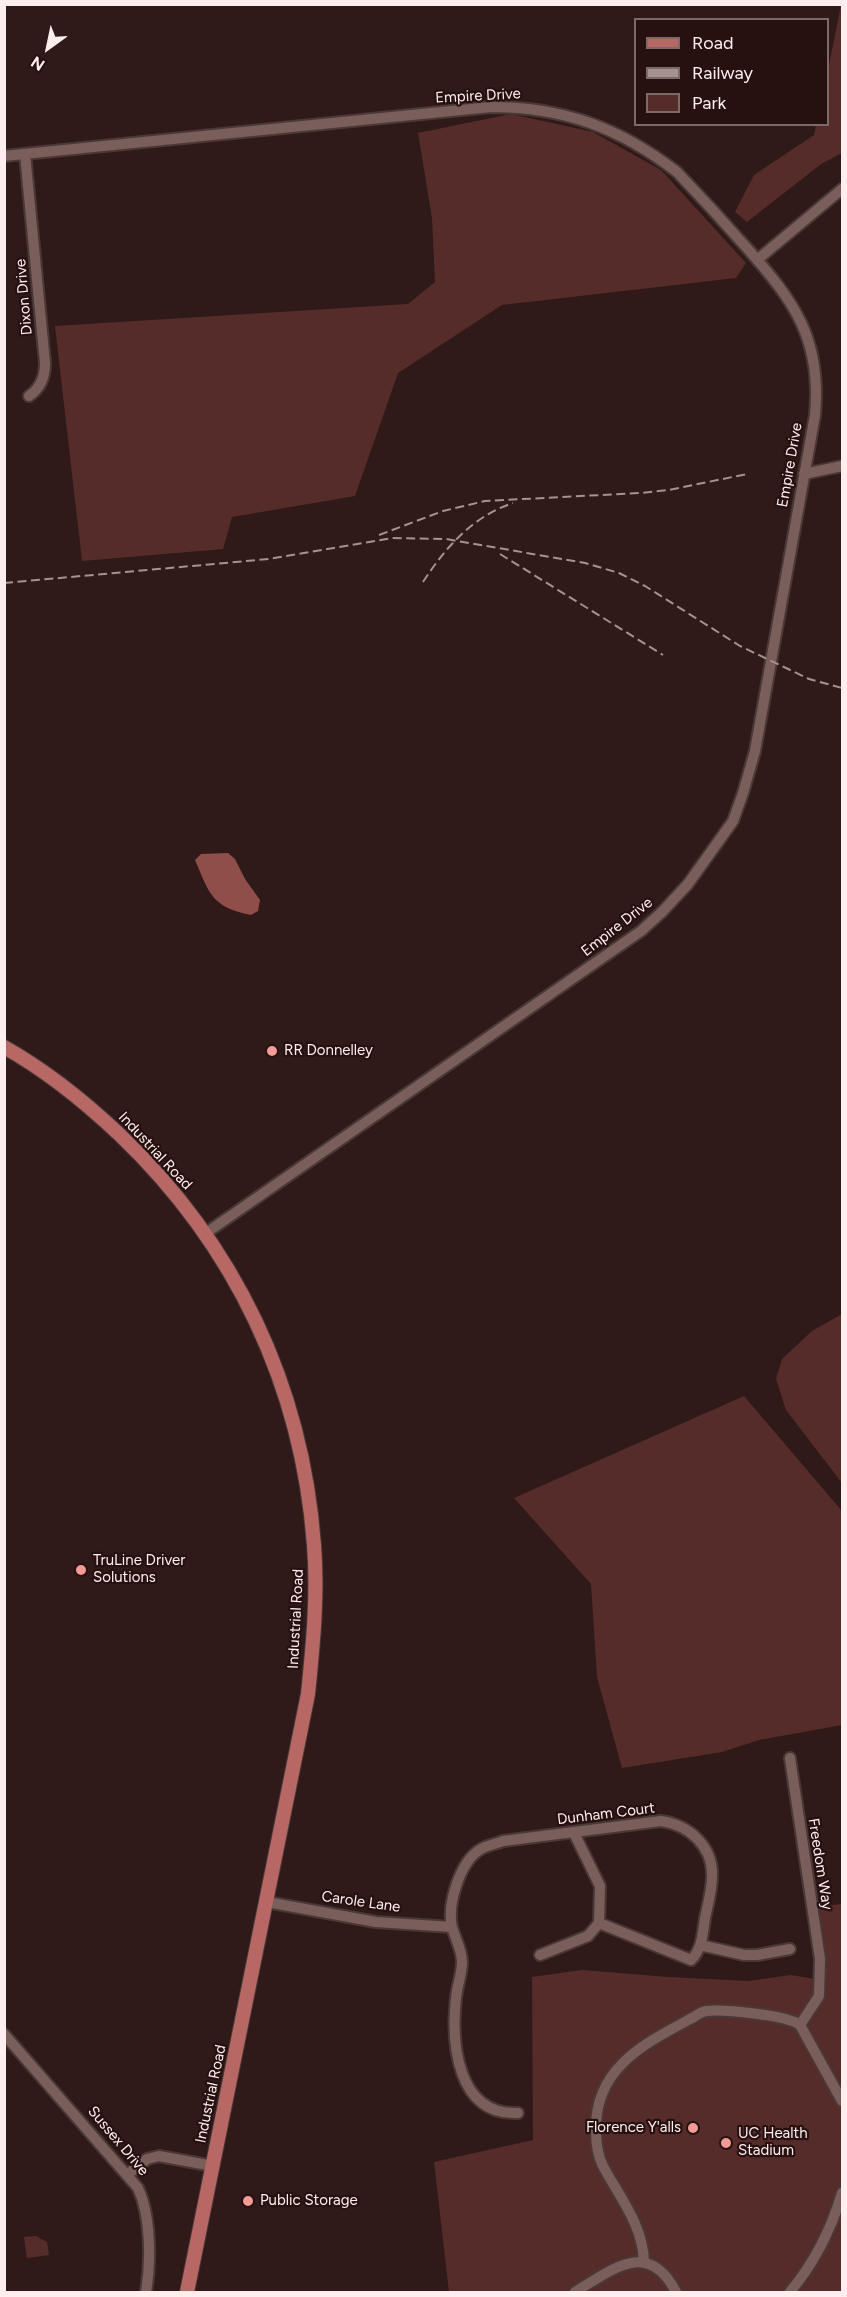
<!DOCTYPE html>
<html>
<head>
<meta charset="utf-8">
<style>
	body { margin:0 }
	#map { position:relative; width:847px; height:2297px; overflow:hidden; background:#301a19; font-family:Figtree,sans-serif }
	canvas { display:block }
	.frame { position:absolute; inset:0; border:6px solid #ffeeed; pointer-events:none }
	.legend { position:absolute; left:634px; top:18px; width:195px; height:108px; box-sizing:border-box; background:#261110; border:2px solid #7d6968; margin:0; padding:8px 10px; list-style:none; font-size:18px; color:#ffeeed }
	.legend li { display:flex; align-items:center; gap:12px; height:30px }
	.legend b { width:30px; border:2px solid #7d6968 }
	.north { position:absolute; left:18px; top:18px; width:60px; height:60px; -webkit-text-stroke:4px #261110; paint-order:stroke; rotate:213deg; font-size:16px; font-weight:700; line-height:24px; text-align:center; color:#ffeeed }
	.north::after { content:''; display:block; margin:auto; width:21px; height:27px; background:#ffeeed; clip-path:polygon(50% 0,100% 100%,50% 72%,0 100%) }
</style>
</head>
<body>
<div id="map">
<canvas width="847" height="2297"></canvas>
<div class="frame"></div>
<ul class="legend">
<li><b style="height:8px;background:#b76865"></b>Road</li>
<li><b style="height:8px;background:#a59291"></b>Railway</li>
<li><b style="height:16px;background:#562c2a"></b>Park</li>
</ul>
<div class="north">N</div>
</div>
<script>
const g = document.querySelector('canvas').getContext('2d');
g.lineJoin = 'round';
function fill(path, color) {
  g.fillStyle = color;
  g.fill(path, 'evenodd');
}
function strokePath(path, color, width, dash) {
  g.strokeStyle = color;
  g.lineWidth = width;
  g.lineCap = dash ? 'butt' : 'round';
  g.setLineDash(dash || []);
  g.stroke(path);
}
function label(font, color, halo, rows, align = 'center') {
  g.font = font + ' Figtree,sans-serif';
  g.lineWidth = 4.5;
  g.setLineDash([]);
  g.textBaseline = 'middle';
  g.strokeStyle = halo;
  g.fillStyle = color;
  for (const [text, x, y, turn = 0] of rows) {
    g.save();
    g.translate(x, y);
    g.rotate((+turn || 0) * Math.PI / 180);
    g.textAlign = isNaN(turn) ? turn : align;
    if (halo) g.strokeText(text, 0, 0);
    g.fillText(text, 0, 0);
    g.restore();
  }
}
fill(new Path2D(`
	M 841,5 L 842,153 L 821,164 L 747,222 L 735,212 L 754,175 L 814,135 L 816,125 L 828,124 L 828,70 Z
	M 511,114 L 593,132 L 661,170 L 746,263 L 736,278 L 502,305 L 398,373 L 355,496 L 232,517 L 223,549 L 82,561 L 55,326 L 408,304 L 435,282 L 432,218 L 418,133 Z
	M 842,1314 L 842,1483 L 786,1410 L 776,1379 L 782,1359 L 812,1331 Z
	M 744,1396 L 842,1511 L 842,1725 L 759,1740 L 722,1752 L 622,1768 L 597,1677 L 591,1584 L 514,1498 Z
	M 842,1904 L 842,2292 L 449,2292 L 434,2162 L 533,2140 L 532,1977 L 582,1970 L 668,1977 L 748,1981 L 791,1975 L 820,1980 L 812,1907 Z
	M 36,2236 L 47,2242 L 49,2255 L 27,2258 L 24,2237 Z`), '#562c2a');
fill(new Path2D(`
	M 228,853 L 235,859 L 245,879 L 260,900 L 258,911 L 251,915 C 212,907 210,895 195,860 L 201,854 Z`), '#904e4b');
const minor = new Path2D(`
	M 25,154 L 45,363 C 45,377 41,388 29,396
	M 4,156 L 491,107 C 564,107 620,128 677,172 C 700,196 723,221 746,247 C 794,301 822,339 815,415 L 755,751 L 743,793 L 733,821 L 688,884 L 662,912 L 641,931 L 206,1233
	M 757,260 L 842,189
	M 804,474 L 842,466
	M 790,1758 L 820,1959 L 819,1996 L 800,2025 L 842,2101
	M 574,1833 L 600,1886 L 599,1923
	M 267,1902 L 376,1922 L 452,1927
	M 700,1945 L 744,1955 L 757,1955 L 790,1949
	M 540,1955 L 588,1936 L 599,1923
	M 4,2034 L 138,2188 C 151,2216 151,2262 146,2292
	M 518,2113 C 457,2116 451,2043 456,1998 C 457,1986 462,1974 462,1962 C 462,1950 455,1938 452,1927 C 447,1904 460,1861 481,1849 C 488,1845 496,1844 503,1841 L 661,1821 C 689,1825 713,1846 712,1876 C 712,1890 708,1904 705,1918 C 703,1932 702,1950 691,1960 L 599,1923
	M 127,2175 L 147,2159 L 159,2156 L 213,2166
	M 644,2262 C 643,2225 620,2198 603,2166 C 598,2156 596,2142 596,2131 C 594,2067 646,2043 694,2017 C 698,2014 701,2012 706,2011 C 723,2009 787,2015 800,2025
	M 575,2292 C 612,2270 648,2238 676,2292
	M 790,2292 C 815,2262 831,2230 842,2193`);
const major = new Path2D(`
	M 4,1047 C 47,1071 84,1101 120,1135 C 235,1245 302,1385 314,1545 C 318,1595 313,1645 308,1694 L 187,2292`);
strokePath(minor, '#4a3837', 14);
strokePath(major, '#4a3837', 16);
strokePath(minor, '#7a5e5c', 10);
strokePath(major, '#b76865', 14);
strokePath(new Path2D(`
	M 379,535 L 443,511 L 485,501 L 640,493 L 669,490 L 747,474
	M 500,554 L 663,655
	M 423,582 C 445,548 473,516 513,503
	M 4,583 L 269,559 L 393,538 L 446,539 L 585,563 L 619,573 L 645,586 L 740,646 L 809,679 L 842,688`), '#a59291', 2, [9, 4.5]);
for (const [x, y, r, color] of [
	[272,1051,6,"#f59b96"],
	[81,1570,6,"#f59b96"],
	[693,2128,6,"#f59b96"],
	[726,2143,6,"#f59b96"],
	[248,2201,6,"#f59b96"]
]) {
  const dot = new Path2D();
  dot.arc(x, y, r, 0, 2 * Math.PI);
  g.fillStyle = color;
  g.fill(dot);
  strokePath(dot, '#261110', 2);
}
label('15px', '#ffeeed', '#261110', [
	["Empire Drive",478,96,-3],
	["Dixon Drive",24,297,-95],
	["Empire Drive",790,465,-80],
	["Empire Drive",617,927,-38],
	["Industrial Road",155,1151,47],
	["Industrial Road",296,1619,-87],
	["Dunham Court",606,1814,-7],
	["Freedom Way",820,1864,81],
	["Carole Lane",361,1902,8],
	["Industrial Road",211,2094,-78],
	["Sussex Drive",118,2141,50]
]);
label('15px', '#ffeeed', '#261110', [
	["RR Donnelley",284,1051],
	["TruLine Driver",93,1561],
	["Solutions",93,1578],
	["Florence Y'alls",681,2128,"right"],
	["UC Health",738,2134],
	["Stadium",738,2151],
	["Public Storage",260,2201]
], 'left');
</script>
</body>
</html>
